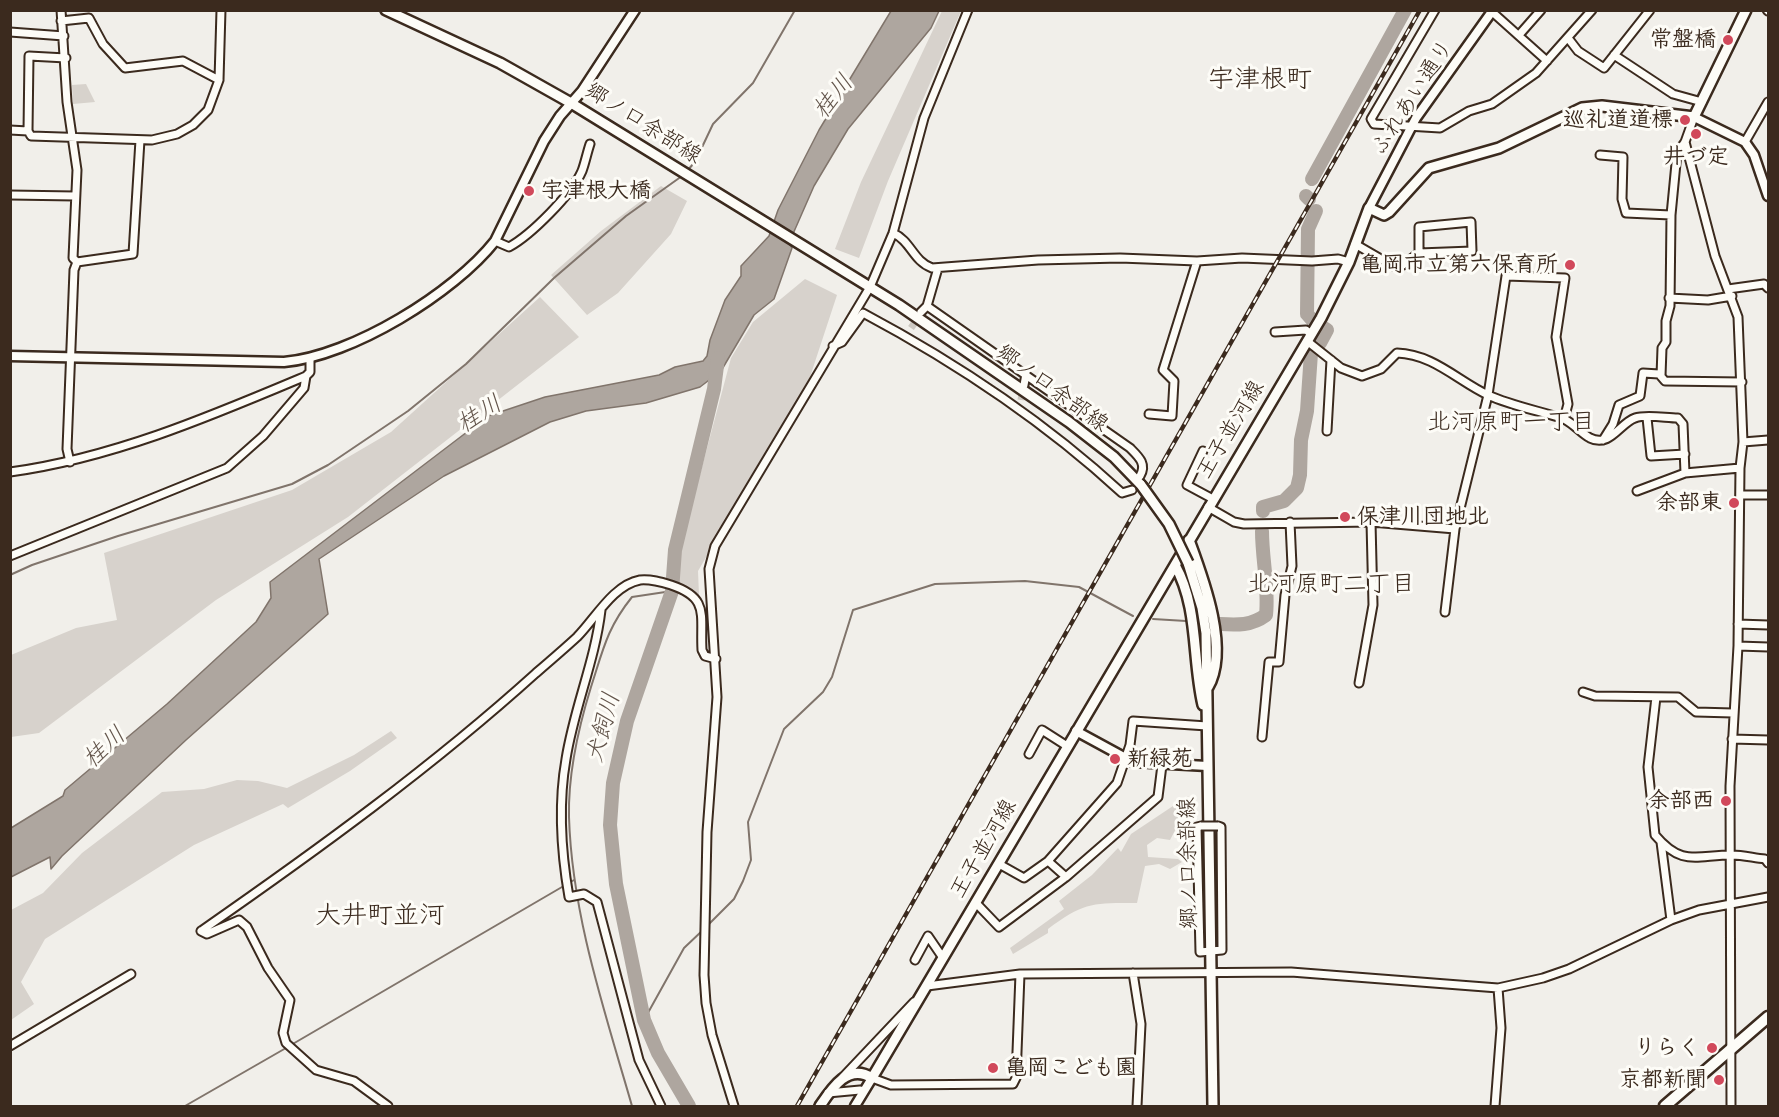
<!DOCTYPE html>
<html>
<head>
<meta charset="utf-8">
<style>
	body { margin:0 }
	#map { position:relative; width:1779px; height:1117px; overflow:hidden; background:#f1efea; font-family:Itim,sans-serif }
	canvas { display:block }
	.frame { position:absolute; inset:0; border:12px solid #3b2a1e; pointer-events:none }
</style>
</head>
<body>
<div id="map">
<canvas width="1779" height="1117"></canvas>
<div class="frame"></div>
</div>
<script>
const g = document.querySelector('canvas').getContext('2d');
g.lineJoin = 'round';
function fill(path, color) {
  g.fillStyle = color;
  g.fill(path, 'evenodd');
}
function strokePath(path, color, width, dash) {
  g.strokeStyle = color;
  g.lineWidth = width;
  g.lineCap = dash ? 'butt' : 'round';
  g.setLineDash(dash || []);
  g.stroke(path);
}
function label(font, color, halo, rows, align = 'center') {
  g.font = font + ' Itim,"Klee One",sans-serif';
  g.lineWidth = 6;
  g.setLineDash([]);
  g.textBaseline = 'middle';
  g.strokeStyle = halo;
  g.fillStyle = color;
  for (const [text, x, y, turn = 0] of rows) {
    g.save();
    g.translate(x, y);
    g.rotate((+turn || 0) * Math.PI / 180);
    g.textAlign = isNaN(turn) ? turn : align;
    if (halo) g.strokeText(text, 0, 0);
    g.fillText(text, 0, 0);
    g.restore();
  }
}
fill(new Path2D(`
	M 942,11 L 961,11 L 888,181 L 859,258 L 835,249 L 861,182 Z
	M 86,84 L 95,102 L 73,104 L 72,85 Z
	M 661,186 L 687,201 L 671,234 L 618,293 L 587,315 L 551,275 L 601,231 Z
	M 805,279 L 837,295 L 808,383 L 698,571 L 699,595 L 679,583 L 677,561 L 731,358 L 753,322 Z
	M 540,297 L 579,337 L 348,517 L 216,600 L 39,733 L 11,737 L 11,655 L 76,628 L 117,620 L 104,553 L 292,490 L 391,432 Z
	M 391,731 L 397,738 L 350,771 L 288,808 L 283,804 L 194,845 L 45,939 L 21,982 L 34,1004 L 11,1020 L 11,910 L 43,893 L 82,853 L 162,792 L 204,789 L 237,780 L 258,781 L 287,788 L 354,755 Z
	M 1188,796 L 1198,811 L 1194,816 L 1181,819 L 1170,840 L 1157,838 L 1147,845 L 1148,857 L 1178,859 L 1182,862 L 1170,869 L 1159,864 L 1145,866 L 1137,903 C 1093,903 1084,902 1048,929 L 1048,933 L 1013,954 L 1010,948 L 1064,909 L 1059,901 L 1092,875 L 1118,848 L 1121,852 L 1131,834 Z`), '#d7d2cc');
const water = new Path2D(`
	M 891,11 L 939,11 L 931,28 L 848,129 L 814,186 L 789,243 L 792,248 L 774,299 L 754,315 L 721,371 L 700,387 L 646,403 L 586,411 L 550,422 L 444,476 L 319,559 L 328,614 L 186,740 L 62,856 L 51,869 L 50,857 L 11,877 L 11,828 L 63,796 L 65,790 L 167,704 L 256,622 L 271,598 L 270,582 L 488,416 L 545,397 L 659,375 L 675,367 L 703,361 L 707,356 L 710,340 L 725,300 L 741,276 L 741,266 L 769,236 L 778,210 L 819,130 Z`);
fill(water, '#aea69f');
strokePath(water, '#80746b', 1.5);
strokePath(new Path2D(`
	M 686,172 L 695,162 L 713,124 L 753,83 L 795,10
	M 10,575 L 32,565 L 118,536 L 292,484 L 328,465 L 408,411 L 466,364 L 554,278 L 626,216 L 682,176
	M 1153,619 L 1186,621
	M 707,926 L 734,899 L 743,881 L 751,860 L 748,822 L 784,729 L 823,692 L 832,677 L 853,610 L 935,584 L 1025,581 L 1079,587 L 1133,616
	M 644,1020 L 684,948 L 703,930
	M 291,1045 L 574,880
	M 185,1106 L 286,1048
	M 632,1106 C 605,1012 572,916 569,817 C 568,774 578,729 591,687 C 603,650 607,628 632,597 L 672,591`), '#80746b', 2);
strokePath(new Path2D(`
	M 1312,179 L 1405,10
	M 1306,196 L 1309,199
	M 1316,211 L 1308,229 L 1307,314 L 1314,322 L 1327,330 L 1320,343
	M 1263,511 L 1263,507 L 1284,501 L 1297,488 L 1300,475 L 1301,440 L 1307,411 L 1311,353
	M 1219,624 C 1237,625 1251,626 1266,615 C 1269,588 1262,559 1262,531
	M 689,1106 L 658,1053 L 644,1020 L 616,884 L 610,825 L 613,783 L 627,721 L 672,591 L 675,550 L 714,389 L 718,358`), '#aea69f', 14);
strokePath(new Path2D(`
	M 911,328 L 920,315
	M 1021,400 L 1023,387`), '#cdc8c1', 7, [7, 3.5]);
const minor = new Path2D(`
	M 61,10 L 67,102 L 77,170 L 73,258 L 77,262
	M 1435,10 L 1371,119 L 1374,124 L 1440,128 L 1469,111 L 1492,104 L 1536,73 L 1592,10
	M 1490,10 L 1547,61
	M 1767,10 L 1768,11
	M 61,21 L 89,18 L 103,44 L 125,68 L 183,61 L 219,80
	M 10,32 L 64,36
	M 1519,35 L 1541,10
	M 1568,38 L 1578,51 L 1604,68 L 1650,10
	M 1614,55 L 1673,94 L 1702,102
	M 10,130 L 28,131 L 31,136 L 152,140 L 177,134 L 193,125 L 208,110 L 219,80 L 221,10
	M 28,131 L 29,56 L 66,58
	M 1685,142 L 1715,256 L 1738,317 L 1743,442 L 1740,468 L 1738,646 L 1730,786 L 1731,1106
	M 1745,142 L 1768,102
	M 1600,155 L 1623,157 L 1622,199 L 1626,213 L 1671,215
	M 10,195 L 75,196
	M 893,233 C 911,241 913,261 932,268 L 1038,260 L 1120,258 L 1197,261 L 1242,258 L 1312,261 L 1338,259 L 1349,262
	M 495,241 L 509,247 C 531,235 572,194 582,171 C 585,163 587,153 590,144
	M 1355,244 L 1393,266 L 1403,265 L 1419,253 L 1419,227 L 1471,222 L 1472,251 L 1419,253
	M 77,262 L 133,254 L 140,140
	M 1728,289 L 1764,284 L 1768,288
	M 1669,298 L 1708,300 L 1732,296
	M 927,306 L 1130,448 C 1139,457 1147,464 1140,476
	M 921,312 L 927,306 L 938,268
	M 1275,332 L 1306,330 L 1311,334
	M 1307,341 L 1341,368 L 1362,376 L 1381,369 L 1397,353 C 1433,354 1458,381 1488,395 C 1512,406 1540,411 1564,419 C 1574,424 1581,433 1590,438 C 1610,448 1620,423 1635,418 C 1646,414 1666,418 1678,418 L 1683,424 L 1685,473 L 1740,468
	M 833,346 L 842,342 L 863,313 C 955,362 1046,423 1122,493 L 1132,490
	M 1661,376 L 1662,348 L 1666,342 L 1666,321 L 1670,306 L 1671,215 L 1677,153 L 1685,142 L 1694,117
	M 1024,385 L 1026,374
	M 1149,414 L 1172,416 L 1174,381 L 1163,370 L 1197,261
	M 1647,418 L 1651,456 L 1685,454
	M 1327,431 L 1331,360
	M 1603,440 L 1613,424 L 1619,405 L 1640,396 L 1643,373 L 1659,374 L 1665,381 L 1742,382
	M 1743,442 L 1768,440
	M 1203,451 L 1187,485 L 1213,499
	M 70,462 L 67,449 L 74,270 L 77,262
	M 10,472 C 113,458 211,416 306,376
	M 1637,491 L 1685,473
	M 1740,495 L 1768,495
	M 1208,507 L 1234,522 L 1244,524 L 1371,522 L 1455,529
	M 10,556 L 227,468 L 263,436 L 304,388 L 306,376 L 310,372 L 310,358
	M 601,610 C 595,661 574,708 566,759 C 558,804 561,851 569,897 L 584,894 L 597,902 L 639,1060 L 661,1106
	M 1445,612 L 1455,529 L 1488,395 L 1506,276 L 1565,278 L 1556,337 L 1568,404 L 1564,419
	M 1738,624 L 1768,625
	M 1738,646 L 1768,647
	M 1359,683 L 1373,605 L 1371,522
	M 1583,692 L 1595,696 L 1678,697 L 1696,712 L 1733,713
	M 1656,697 L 1648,767 L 1655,835 C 1682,867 1696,855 1732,855 C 1743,855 1754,858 1765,859 L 1768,863
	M 1262,737 L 1269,662 L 1279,662 L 1285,595 L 1292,566 L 1290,522
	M 1732,739 L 1768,740
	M 1029,754 L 1042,730 L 1067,746
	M 1201,826 L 1197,827 L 1200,952 L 1222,950 L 1221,827 L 1218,826
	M 1661,842 L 1671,920
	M 1048,861 L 1117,783 L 1130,745 L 1133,721 L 1207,726
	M 999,864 L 1024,878 L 1048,861 L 1066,877 L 1158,797 L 1162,765
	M 976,903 L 999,927 L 1066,877
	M 201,931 C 316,851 432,767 536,673 C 550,661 564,649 577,637 C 595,619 613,585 640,580 C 651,579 661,582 671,585 C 710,598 700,615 702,650 L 705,656 L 716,659
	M 201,931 L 207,934 L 239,920 L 247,927 L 268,968 L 290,1000 L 283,1033 L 286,1043 L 316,1070 L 354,1081 L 388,1106
	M 915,960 L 928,936 L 943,958
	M 1133,973 L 1141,1024 L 1137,1106
	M 927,986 L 1020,974 L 1291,972 L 1498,988 L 1543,978 L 1569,969 L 1671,920 L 1699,910 L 1768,897
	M 10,1046 L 131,974
	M 843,1077 L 914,1002
	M 872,1078 L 891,1085 L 1013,1084 L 1016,1078 L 1020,974
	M 828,1093 L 860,1090
	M 734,1106 L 712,1035 L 706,1003 L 704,975 L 707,832 L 717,697 L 709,569 L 715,546 L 870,287 L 893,233 L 924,118 L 968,10
	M 1495,1106 L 1501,1028 L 1498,988`);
const tertiary = new Path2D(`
	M 1694,117 L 1745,142 L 1754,155 L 1768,196
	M 1369,208 L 1416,118 L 1493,10
	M 10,356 L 284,362 C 352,356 454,293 495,241 L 544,141 L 560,116 L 582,91 L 635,10
	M 1076,731 L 1133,762 L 1207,766
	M 855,1106 L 872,1078`);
const secondary = new Path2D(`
	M 386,10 L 500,63 L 571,103 L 899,305 L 1069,422 L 1114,457 L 1141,485
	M 1189,540 C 1203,578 1230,649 1208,687
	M 1188,563 L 1202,608 L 1206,633 L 1213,1106
	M 1175,565 C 1199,608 1192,658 1203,705
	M 820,1106 C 832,1088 848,1063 872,1078 L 1321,318 L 1349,262 L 1369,208 L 1384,215 L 1389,212 L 1429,168 L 1499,148 L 1582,108 L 1602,106 L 1694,117 L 1746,10`);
const trunk = new Path2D(`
	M 1665,1106 L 1768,1017`);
strokePath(minor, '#3b2a1e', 11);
strokePath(tertiary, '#3b2a1e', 13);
strokePath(secondary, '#3b2a1e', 14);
strokePath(trunk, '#3b2a1e', 15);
strokePath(minor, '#fdfcf7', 7);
strokePath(tertiary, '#fdfcf7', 8);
strokePath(secondary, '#fdfcf7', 9);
strokePath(trunk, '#fdfcf7', 10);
const rail = new Path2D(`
	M 797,1106 L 1420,10`);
strokePath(rail, '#3b2a1e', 4.5);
strokePath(rail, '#fdfcf7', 2, [7]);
const minorBridge = new Path2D(`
	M 1201,826 L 1218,826`);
const secondaryBridge = new Path2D(`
	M 1141,485 L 1169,524 L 1188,563`);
strokePath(minorBridge, '#3b2a1e', 11, []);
strokePath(secondaryBridge, '#3b2a1e', 14, []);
strokePath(minorBridge, '#fdfcf7', 7);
strokePath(secondaryBridge, '#fdfcf7', 9);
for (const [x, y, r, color] of [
	[1728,40,6,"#d1495b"],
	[1685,120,6,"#d1495b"],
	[1696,134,6,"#d1495b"],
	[529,191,6,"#d1495b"],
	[1570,265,6,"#d1495b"],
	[1734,503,6,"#d1495b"],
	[1345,517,6,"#d1495b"],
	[1115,759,6,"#d1495b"],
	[1726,801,6,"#d1495b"],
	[1712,1048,6,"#d1495b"],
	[993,1068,6,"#d1495b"],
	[1719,1080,6,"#d1495b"]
]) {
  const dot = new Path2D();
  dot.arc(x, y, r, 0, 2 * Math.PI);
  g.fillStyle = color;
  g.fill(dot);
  strokePath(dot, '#fdfcf7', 2);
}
label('bold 22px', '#3b2a1e', '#fdfcf7', [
	["常盤橋",1716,40],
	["巡礼道道標",1673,120],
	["井づ定",1696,157,"center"],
	["宇津根大橋",541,191,"left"],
	["亀岡市立第六保育所",1558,265],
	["余部東",1722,503],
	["保津川団地北",1357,517,"left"],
	["新緑苑",1127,759,"left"],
	["余部西",1714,801],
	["りらく",1700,1048],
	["亀岡こども園",1005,1068,"left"],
	["京都新聞",1707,1080]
], 'right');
label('22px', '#3b2a1e', '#fdfcf7', [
	["ふれあい通り",1413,98,-57],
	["郷ノ口余部線",643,124,32],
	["郷ノ口余部線",1052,389,36],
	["王子並河線",1231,430,-59],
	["王子並河線",984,849,-60],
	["郷ノ口余部線",1189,863,-91]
]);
label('italic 24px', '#63554b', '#fdfcf7', [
	["桂川",834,97,-51],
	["桂川",480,415,-32],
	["犬飼川",604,728,-75],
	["桂川",105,748,-42]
]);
label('24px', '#3b2a1e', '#fdfcf7', [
	["北河原町一丁目",1511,423],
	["北河原町二丁目",1331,585]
]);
label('26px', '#3b2a1e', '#fdfcf7', [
	["宇津根町",1260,80],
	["大井町並河",380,916]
]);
</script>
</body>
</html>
